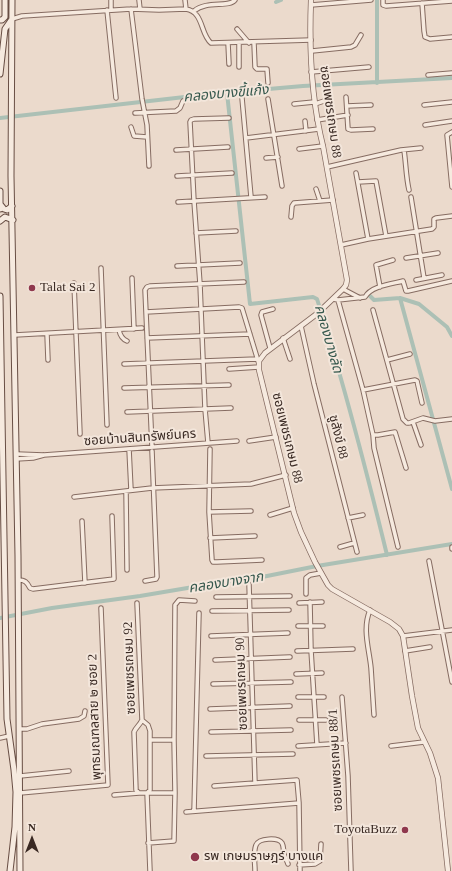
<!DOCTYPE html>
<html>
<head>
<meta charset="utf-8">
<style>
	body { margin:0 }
	#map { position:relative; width:452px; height:871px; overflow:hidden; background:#ebdacc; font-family:"Times New Roman",serif }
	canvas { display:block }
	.north { position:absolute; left:12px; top:819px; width:40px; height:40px; -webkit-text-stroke:3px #f3e6db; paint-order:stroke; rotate:0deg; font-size:11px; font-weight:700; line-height:16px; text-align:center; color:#392923 }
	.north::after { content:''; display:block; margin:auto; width:14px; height:18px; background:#392923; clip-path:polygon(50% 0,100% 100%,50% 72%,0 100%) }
</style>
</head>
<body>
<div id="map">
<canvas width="452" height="871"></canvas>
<div class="north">N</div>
</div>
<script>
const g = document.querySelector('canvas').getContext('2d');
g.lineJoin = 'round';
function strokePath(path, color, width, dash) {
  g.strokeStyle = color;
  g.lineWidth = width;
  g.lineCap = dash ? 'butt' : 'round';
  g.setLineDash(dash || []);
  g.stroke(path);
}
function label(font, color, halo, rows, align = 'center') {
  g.font = font + ' "Times New Roman","Noto Sans Thai",serif';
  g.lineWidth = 4;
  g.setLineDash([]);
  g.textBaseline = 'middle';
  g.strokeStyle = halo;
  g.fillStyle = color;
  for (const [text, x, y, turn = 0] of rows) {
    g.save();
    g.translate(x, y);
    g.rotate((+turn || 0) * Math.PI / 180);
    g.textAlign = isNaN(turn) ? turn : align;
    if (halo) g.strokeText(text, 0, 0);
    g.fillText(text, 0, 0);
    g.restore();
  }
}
strokePath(new Path2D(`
	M 276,2 L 281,0
	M 377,83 L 377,0
	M 227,93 L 250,304 L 313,297 L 317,299 C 344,383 366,469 387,555
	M 0,118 L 211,94 L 303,86 L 452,78
	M 370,296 L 374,300 L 400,298 L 452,489
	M 400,298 L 419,304 L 447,327 L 452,336
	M 0,618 L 52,608 L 140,596 L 223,582 L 252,579 L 317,566 L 452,544`), '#acc0b5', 4);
const minor = new Path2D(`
	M 111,0 L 111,10
	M 139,0 L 140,9
	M 185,0 L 186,9
	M 383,0 L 383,5 L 386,6 L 452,1
	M 422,3 L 424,31 L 425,37 L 430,39 L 452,37
	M 311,5 L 371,0
	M 131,9 L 142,99 L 147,125 L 149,166
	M 107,10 L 116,98
	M 194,11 C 207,0 229,8 235,0
	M 12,19 L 22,16 L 131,9 L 159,10 L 186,9 C 204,12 200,34 211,43 L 311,40
	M 237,29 L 249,43
	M 228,43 L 229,64
	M 254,43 L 255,67 L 257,69 L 267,69 L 268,83
	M 312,51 L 351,47 L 355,45 L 361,35
	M 239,67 L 239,43
	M 311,72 L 369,67
	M 428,75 L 452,73
	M 346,97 L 348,129 L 351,130 L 373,129
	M 242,98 L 251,197
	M 268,99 L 282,186
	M 294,104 L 314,102
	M 315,104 L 327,100
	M 424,105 L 452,102
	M 347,106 L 371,105
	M 135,113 L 176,111 L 180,108 L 183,101
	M 317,120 L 348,115
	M 305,121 L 306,131
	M 425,125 L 452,121
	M 131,127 L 134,136 L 147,137
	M 452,132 L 447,135 L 452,187
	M 246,138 L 319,129
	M 299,149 L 323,146
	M 176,150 L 228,147
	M 404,150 C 406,164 406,177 409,190
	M 266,158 L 278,157
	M 327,167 L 401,150 L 421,148
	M 356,173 L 368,239
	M 177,176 L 232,173
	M 358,182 L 376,181 L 386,236
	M 316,189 L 320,201
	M 411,197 L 424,278
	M 178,202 L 265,197
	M 291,217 L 292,206 L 294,203 L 333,200
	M 196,233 L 236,231
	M 341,245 L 368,239 L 432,229 L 434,227 L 434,219 L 436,218 L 452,216
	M 406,258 L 438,253
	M 177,266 L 240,263
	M 101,268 L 107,425
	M 132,278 L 134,329
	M 416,280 L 442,275
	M 74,283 L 80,434
	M 380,287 L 376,265 L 393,260
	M 343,289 L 360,298
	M 333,299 L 338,300 L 363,390 L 373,435 L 374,448 L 398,547
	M 338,300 L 365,297 C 371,286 391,284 403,281 L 406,291 L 408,291 L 452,281
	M 373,310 L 403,419 L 407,423 L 409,423 L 423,418 L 435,421 L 452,419
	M 146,312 L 239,307 L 242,308 L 259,364
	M 301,326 L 314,384 L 357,552
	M 119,330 C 120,335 122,339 127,341
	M 47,334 L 48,360
	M 15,335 L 142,328
	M 147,338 L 250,334
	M 283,338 L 290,359
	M 270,348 L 261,315 L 262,312 L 273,309
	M 387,360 L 410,354
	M 124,364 L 257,359
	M 229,369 L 259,367
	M 124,388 L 229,385
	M 363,390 L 415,380 L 417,381 L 422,403
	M 127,412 L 231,408
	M 413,422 L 421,445
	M 373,435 L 378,435 L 395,432 L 406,468
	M 249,441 L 276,437
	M 208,443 L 205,409 L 200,284 L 194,201 L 190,122 L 191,120 L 194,119 L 229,118
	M 152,447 L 145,290 L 147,287 L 150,286 L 244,282
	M 129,449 L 131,490
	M 210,449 L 209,512 L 212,560 L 213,562 L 217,562 L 262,560
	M 17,454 L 43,455
	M 16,459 L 33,458 L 44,455 L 237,441
	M 126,491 L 127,570
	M 74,497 L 152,488 L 251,484 L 286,475
	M 209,512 L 251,511
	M 270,515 L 293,508
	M 348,518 L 363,515
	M 82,521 L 85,583
	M 210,538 L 255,536
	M 340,547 L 354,543
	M 452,547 L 452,549
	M 429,561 L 452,682
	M 18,580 C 25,580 27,582 30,588 L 33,589 L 114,579 L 112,516
	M 145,581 L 156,579 L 157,577 L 152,451
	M 249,584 L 255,783
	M 306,594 L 306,578 L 310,575 L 321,573
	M 216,597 L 290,596
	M 310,602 L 311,650 L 317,745
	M 137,603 L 142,720 C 140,725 136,727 134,732 L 136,790 L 139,793 L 147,793 L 150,871
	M 299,603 L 322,602
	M 370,610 C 362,629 369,648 371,668 C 372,684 373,699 374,715
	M 212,611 L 289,610
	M 298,626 L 323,626
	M 211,636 L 288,633
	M 403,636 L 452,630
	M 297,651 L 353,649
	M 405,651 L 430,647
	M 215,660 L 290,657
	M 296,674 L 322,673
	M 213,684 L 291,682
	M 298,697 L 324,697
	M 342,697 L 348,776 L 351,871
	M 210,709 L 290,706
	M 142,720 L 148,725 L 150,731 L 150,790 L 147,793
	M 299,720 L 326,720
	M 19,729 L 27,729 L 42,724 L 79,719 L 84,716 L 85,711
	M 211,732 L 291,730
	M 0,738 L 9,736
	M 150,740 L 174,740 L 175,605 L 179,600 L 195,601
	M 298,746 L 346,743
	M 391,746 L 424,742
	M 206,756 L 293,754
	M 20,776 L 69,771
	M 214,786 L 297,780 L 299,803 L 300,871
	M 20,793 L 108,785 L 101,608
	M 147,793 L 175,793 L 174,740
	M 114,795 L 139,793
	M 194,811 L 199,613
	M 186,812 L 299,803
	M 148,843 L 174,841 L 175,793
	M 299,865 L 315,864 L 320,861 L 321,844
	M 255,871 C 255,863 253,853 256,845 C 259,838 278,837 282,843 C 284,847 283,849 284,853 C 284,857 287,860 288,864`);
const tertiary = new Path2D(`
	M 311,0 C 309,49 311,98 323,146 L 347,280 L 346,285 L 343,289 L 318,313 L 265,353 L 259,361 L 259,370 L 294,513 L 301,532 L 315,562 L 328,585 L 332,589 L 390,622 L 399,629 L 403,636 L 412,696 L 418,728 L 430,753 L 438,778 L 448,871`);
const secondary = new Path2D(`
	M 12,0 L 11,176 L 18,556 L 20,871
	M 0,20 L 2,20 L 5,17 L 5,0
	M 0,74 L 5,29 L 12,19
	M 0,191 L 0,209
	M 0,204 L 4,209 L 7,210 L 12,206
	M 0,221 L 5,217 L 13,220
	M 0,296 L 7,719 L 14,770 L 16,792 L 15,827 L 10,871`);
strokePath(minor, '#866c62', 5.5);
strokePath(tertiary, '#866c62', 6);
strokePath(secondary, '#684e44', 7);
strokePath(minor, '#f6eadf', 3.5);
strokePath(tertiary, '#f6eadf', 4.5);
strokePath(secondary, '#f6eadf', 5);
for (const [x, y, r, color] of [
	[32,288,4,"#8f384d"],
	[405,830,4,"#8f384d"],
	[195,857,5,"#8f384d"]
]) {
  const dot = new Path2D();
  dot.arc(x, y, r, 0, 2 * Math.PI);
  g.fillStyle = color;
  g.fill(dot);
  strokePath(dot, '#f3e6db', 1.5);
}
label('13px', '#392923', '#f3e6db', [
	["ซอยเพชรเกษม 88",330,112,82],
	["ชูสังข์ 88",338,437,76],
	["ซอยบ้านสินทรัพย์นคร",140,438,-4],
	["ซอยเพชรเกษม 88",287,438,76],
	["ซอยเพชรเกษม 92",130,668,-92],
	["ซอยเพชรเกษม 90",242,684,-92],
	["พุทธมณฑลสาย ๒ ซอย 2",95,717,-92],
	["ซอยเพชรเกษม 88/1",336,760,-93]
]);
label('13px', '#392923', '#f3e6db', [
	["Talat Sai 2",40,288],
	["ToyotaBuzz",397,830,"right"],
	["รพ เกษมราษฎร์ บางแค",204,857]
], 'left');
label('italic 14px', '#34574c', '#f3e6db', [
	["คลองบางขี้แก้ง",226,94,-5],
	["คลองบางลัด",328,339,74],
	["คลองบางจาก",226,583,-9]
]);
</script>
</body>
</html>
